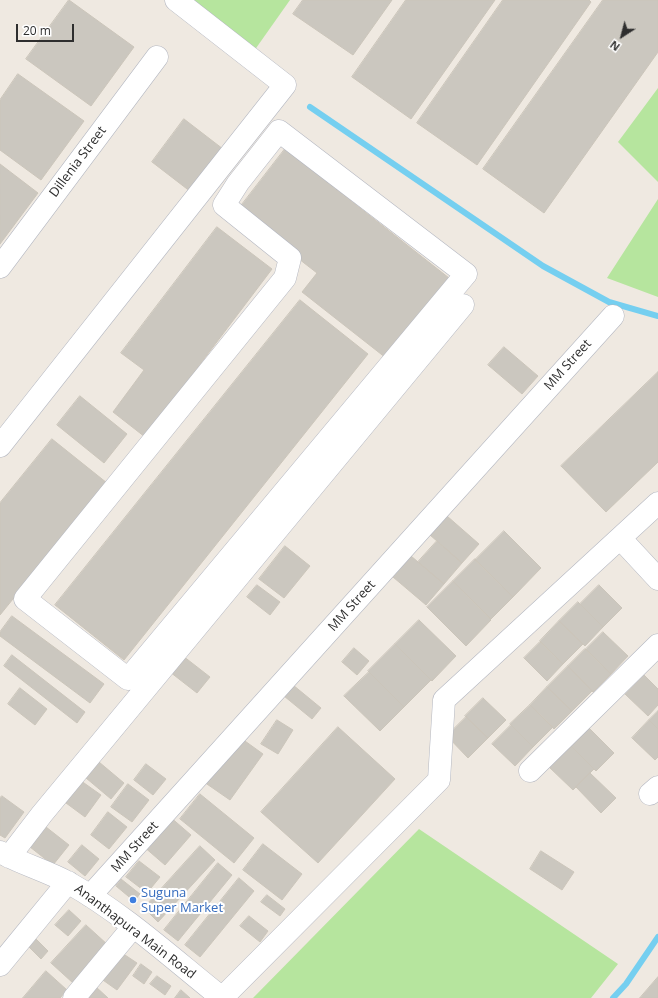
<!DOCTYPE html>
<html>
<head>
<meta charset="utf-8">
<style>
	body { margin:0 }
	#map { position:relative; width:658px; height:998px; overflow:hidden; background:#efe9e1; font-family:"Open Sans",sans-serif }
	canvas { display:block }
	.north { position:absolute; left:602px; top:16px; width:40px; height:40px; -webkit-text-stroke:3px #fff; paint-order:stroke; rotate:216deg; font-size:11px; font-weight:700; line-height:16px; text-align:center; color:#2e2e2e }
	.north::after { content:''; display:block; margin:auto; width:14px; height:18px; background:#2e2e2e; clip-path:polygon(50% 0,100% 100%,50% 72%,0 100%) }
	.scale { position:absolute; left:16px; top:24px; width:58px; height:18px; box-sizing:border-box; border:2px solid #2e2e2e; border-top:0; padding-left:5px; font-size:12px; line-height:14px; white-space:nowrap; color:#2e2e2e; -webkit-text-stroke:3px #fff; paint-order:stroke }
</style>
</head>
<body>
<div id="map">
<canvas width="658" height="998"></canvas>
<div class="north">N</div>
<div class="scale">20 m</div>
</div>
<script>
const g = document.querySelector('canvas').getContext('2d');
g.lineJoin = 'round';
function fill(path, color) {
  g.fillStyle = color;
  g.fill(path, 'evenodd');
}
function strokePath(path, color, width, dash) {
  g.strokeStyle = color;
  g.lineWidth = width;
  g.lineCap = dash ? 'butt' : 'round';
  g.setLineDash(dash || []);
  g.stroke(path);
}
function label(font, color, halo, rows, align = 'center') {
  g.font = font + ' "Open Sans",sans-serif';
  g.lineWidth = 4;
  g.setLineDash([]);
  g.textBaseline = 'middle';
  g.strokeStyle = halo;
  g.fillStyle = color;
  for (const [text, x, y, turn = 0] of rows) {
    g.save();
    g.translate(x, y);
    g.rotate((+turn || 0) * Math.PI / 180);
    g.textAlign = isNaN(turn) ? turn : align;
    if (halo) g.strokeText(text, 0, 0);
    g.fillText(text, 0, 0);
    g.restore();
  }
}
fill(new Path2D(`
	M 190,0 L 290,0 L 254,51 Z
	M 658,88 L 658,182 L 618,142 Z
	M 658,199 L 658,297 L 607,278 Z
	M 419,829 L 618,964 L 591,998 L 253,998 Z`), '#b6e59e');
strokePath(new Path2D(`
	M 310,107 L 543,266 L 609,302 L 658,316
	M 613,998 L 626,984 L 658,937`), '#75cff0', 6);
const building = new Path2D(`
	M 69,0 L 134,47 L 91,106 L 26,59 Z
	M 303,0 L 392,0 L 353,55 L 293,14 Z
	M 406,0 L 495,0 L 411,119 L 352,77 Z
	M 503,0 L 589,0 L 591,2 L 477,165 L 417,123 Z
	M 603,0 L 658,0 L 658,52 L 544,213 L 483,169 Z
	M 18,74 L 84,121 L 41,180 L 0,150 L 0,100 Z
	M 184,119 L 223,149 L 191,192 L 152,162 Z
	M 285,149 L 449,278 L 386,358 L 302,292 L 317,273 L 237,211 Z
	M 0,164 L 38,193 L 0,244 Z
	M 217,227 L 272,269 L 145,437 L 113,412 L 144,370 L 121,353 Z
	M 300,300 L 368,354 L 124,660 L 55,605 Z
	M 504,347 L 538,376 L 522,394 L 488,365 Z
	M 658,372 L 658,462 L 606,512 L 561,466 Z
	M 80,396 L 127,434 L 104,463 L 57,425 Z
	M 52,439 L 107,483 L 0,615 L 0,503 Z
	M 447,516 L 479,544 L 462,563 L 430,535 Z
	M 504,531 L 541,568 L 513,597 L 475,560 Z
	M 437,541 L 462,563 L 444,584 L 418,562 Z
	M 285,546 L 310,566 L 284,598 L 259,579 Z
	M 411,556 L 444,584 L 426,605 L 393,577 Z
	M 475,559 L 513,597 L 491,619 L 453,581 Z
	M 453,581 L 491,620 L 466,646 L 427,607 Z
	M 257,585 L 280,602 L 270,615 L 247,597 Z
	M 599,585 L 622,608 L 603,627 L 580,604 Z
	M 578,602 L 603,627 L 585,646 L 559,621 Z
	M 12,616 L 104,684 L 90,703 L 0,636 L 0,632 Z
	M 419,620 L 456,656 L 432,681 L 395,644 Z
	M 559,621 L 583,644 L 563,664 L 540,641 Z
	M 603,632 L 628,656 L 611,674 L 586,649 Z
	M 540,642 L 563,664 L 547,681 L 524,658 Z
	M 395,644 L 431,680 L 404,707 L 368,671 Z
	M 354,648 L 369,661 L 357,675 L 342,662 Z
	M 585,649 L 611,674 L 593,692 L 568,666 Z
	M 12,655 L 85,712 L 77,723 L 4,666 Z
	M 183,656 L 210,677 L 197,693 L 170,672 Z
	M 568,666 L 592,691 L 572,711 L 547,687 Z
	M 369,672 L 404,707 L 380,731 L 344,696 Z
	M 644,675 L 658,689 L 658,705 L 648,716 L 625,694 Z
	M 293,685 L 321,708 L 312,719 L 284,696 Z
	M 547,687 L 572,711 L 554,729 L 530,705 Z
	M 20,688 L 47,709 L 35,725 L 8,704 Z
	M 483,698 L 506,720 L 488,738 L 465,716 Z
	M 530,705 L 553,727 L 533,747 L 510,724 Z
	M 658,711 L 658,729 L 649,720 Z
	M 466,717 L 488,738 L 468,758 L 447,736 Z
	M 277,720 L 293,730 L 278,754 L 261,744 Z
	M 649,720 L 658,729 L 658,757 L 655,760 L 632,738 Z
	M 511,725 L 533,747 L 515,766 L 492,744 Z
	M 338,727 L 395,779 L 318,863 L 261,812 Z
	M 588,727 L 614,753 L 596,771 L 570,745 Z
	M 238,736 L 263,754 L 230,800 L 204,782 Z
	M 570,745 L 594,769 L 573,790 L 549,767 Z
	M 99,762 L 124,783 L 111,799 L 86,778 Z
	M 146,764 L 166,779 L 153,795 L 134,780 Z
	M 590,773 L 616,798 L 601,813 L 576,787 Z
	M 77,778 L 101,795 L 85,817 L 62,800 Z
	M 128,784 L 149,800 L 132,822 L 111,807 Z
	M 200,794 L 254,838 L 234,863 L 180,819 Z
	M 2,796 L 24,812 L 5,838 L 0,835 L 0,798 Z
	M 108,812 L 127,827 L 109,849 L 91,835 Z
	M 169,816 L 191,835 L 165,865 L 143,846 Z
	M 46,827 L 69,845 L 53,865 L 30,847 Z
	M 263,844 L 302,874 L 282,900 L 243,870 Z
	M 82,845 L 99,859 L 85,876 L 68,862 Z
	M 200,846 L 215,860 L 158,922 L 144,908 Z
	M 541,851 L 574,872 L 562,890 L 530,869 Z
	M 139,861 L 160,877 L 147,893 L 126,877 Z
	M 218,863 L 232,875 L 178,941 L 164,930 Z
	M 239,878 L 254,891 L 200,957 L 185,945 Z
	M 121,879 L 140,894 L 134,901 L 116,886 Z
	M 267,895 L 285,909 L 280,916 L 261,902 Z
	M 69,910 L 81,921 L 68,936 L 55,925 Z
	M 249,916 L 268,931 L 260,942 L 240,926 Z
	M 86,925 L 108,945 L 73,983 L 51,963 Z
	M 36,939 L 48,951 L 41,959 L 29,947 Z
	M 119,951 L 137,963 L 117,990 L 100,978 Z
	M 141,964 L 152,972 L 144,984 L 133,976 Z
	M 46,971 L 67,990 L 60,998 L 23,998 Z
	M 157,976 L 171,986 L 165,995 L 150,984 Z
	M 658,977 L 658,998 L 640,998 Z
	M 95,986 L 108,998 L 85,998 Z
	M 181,990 L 190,998 L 175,998 Z`);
fill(building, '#cbc7bf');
strokePath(building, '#cbc5ba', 1);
const minor = new Path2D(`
	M 279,131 L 466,274 L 128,679 L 25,599 L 285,278 L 290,258 L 224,205 L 238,183 Z
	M 0,267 L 157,57
	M 0,446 L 285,85 L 176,0
	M 620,538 L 658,579
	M 530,771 L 658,645
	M 650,794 L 658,787
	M 0,852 C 22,864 47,871 69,883 C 124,914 173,959 222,998
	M 9,857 L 42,814 L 463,305
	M 90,896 L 613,316
	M 0,965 L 68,882
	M 74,998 L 133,927
	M 222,998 L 439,780 L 444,700 L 658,503`);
strokePath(minor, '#b4b7c1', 23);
strokePath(minor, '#fff', 22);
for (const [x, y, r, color] of [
	[133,900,4,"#3f7fe0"]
]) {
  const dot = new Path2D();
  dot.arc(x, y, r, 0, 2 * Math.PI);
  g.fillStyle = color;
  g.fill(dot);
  strokePath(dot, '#fff', 1.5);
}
label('13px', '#2e2e2e', '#fff', [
	["Dillenia Street",78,162,-53],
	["MM Street",568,365,-48],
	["MM Street",352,606,-48],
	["MM Street",135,847,-48],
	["Ananthapura Main Road",135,932,37]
]);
label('13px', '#366cbe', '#fff', [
	["Suguna",141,893],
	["Super Market",141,908]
], 'left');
</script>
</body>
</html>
